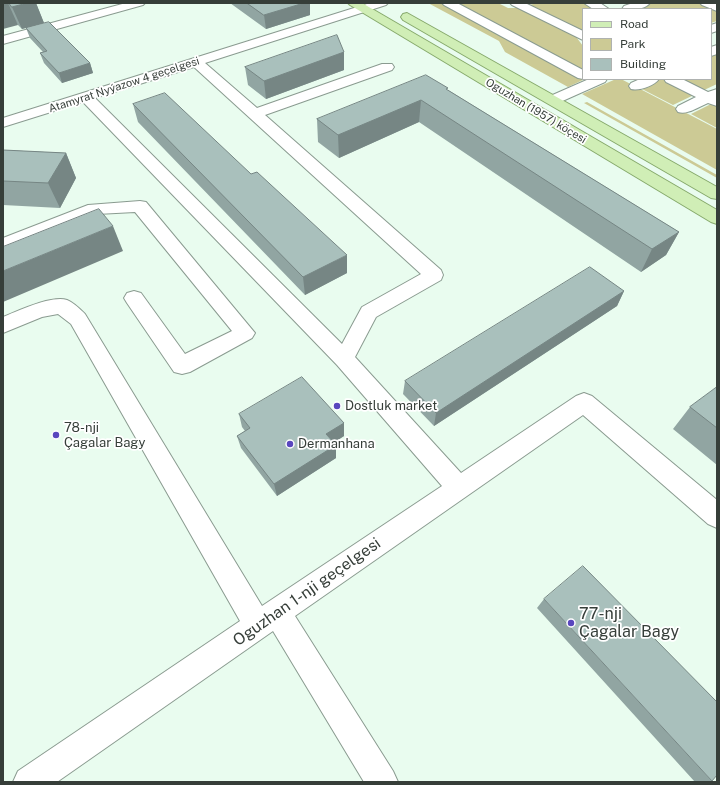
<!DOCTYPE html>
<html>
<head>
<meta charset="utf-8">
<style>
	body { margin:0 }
	#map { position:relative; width:720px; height:785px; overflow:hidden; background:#e9fcef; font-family:"Public Sans",sans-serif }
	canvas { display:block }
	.frame { position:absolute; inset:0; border:4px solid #363e39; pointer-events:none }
	.legend { position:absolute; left:582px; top:8px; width:130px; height:72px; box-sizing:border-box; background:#fff; border:1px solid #afb2b0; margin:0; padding:5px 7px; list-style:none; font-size:12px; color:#363e39 }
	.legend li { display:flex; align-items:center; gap:8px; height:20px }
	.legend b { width:20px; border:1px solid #afb2b0 }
</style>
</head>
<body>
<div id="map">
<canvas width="720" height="785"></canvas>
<div class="frame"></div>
<ul class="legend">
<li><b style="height:5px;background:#d0eeb6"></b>Road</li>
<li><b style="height:11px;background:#ccca95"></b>Park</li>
<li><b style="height:11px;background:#a9c0bc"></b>Building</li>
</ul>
</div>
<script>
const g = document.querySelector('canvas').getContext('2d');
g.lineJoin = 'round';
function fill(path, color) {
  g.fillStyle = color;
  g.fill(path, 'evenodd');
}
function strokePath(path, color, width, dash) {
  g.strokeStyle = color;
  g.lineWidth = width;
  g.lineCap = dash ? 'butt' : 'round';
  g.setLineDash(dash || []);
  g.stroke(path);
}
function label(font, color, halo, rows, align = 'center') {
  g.font = font + ' "Public Sans",sans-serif';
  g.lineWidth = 3.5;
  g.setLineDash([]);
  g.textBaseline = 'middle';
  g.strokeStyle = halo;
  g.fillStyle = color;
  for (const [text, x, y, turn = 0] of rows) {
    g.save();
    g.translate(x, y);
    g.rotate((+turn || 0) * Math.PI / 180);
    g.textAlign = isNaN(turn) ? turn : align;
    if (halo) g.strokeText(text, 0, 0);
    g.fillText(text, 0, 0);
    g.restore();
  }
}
fill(new Path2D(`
	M 428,3 L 444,3 L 585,79 L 568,87 L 505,52 L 499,41 Z
	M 452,3 L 492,3 L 500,4 L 508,8 L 521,8 L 574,34 L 583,46 L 583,72 Z
	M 539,3 L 585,4 L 596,9 L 583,9 L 583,33 L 528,5 Z
	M 652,3 L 700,3 L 717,10 L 717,21 L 711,23 L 711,9 L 636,9 Z
	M 717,54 L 717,84 L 702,91 L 677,79 L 711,79 L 711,55 Z
	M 616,79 L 621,79 L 717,129 L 717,170 L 582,94 Z
	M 659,79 L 665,79 L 696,94 L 673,105 L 640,88 Z
	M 587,102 L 717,175 L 717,178 L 584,103 Z
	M 713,103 L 717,105 L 717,128 L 691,114 Z`), '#ccca95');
const minor = new Path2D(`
	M 126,3 L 145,3 L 143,5 L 3,44 L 3,36 Z
	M 370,3 L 388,3 L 386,5 L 205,63 L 257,108 L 382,64 L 392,64 L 394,67 L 392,70 L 265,115 L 441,270 L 443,275 L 441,280 L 376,317 L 355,357 L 461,473 L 576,396 L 584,393 L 592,396 L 717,500 L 717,528 L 708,524 L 583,415 L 295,616 L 393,771 L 398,782 L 364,782 L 273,631 L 57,782 L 13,782 L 18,771 L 240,621 L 71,324 L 58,314 L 42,317 L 3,333 L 3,317 C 18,311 52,295 67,300 C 74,303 80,309 85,314 L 262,606 L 442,486 L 337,365 L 83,102 L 3,127 L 3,118 ZM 194,67 L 421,274 L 362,307 L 342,344 L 95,98 Z
	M 442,3 L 457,3 L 583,70 L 583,79 L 578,78 L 444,5 Z
	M 510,3 L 525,3 L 583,31 L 583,40 L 512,5 Z
	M 584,3 L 600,3 L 609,9 L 593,9 Z
	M 633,3 L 650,3 C 643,11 632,9 622,9 L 624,6 Z
	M 700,3 L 717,3 L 717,11 L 702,5 Z
	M 717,23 L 717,31 L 711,33 L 711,25 Z
	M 717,45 L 717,54 L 711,56 L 711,47 Z
	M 589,79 L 607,79 L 605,82 L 558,103 L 553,104 L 548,103 L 546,100 L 548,97 Z
	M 640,79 L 659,79 C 654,86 639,91 631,89 L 629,86 L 631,83 Z
	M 664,79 L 682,79 L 708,92 L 717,89 L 717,106 L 708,103 C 698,107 688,115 678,112 L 676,109 L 678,106 L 696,97 L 666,82 Z
	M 140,201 L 146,202 L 255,333 L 252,338 L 190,372 L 182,374 L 174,372 L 127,303 L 124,298 L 127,293 L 134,291 L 141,293 L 185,354 L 232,331 L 135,212 L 97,214 L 3,251 L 3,238 L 88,205 Z`);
const major = new Path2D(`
	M 348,3 L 362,3 L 717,210 L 717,224 L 711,222 L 350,5 Z
	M 407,13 L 717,187 L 717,199 L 711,198 L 403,20 L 401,17 L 403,14 Z`);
strokePath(minor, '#8a9b90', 2);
strokePath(major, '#86a96b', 2);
fill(minor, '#fff');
fill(major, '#d0eeb6');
fill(new Path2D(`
	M 3,3 L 36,3 L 44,23 L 22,29 L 18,25 Z
	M 230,3 L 310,3 L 310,15 L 266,29 Z
	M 26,28 L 90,63 L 93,73 L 62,83 L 44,63 L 40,53 L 43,52 L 30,38 Z
	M 344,52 L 344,70 L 266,99 L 248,85 L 245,67 Z
	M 448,90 L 679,232 L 666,255 L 641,272 L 419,122 L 339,158 L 318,142 L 317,119 Z
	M 133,104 L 251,174 L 347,273 L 305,295 L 138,122 Z
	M 3,150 L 66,153 L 76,178 L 60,208 L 3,205 Z
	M 624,291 L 617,306 L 434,426 L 403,394 L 405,381 Z
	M 717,387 L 717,465 L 673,429 L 690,407 Z
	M 239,414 L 344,423 L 344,436 L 333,443 L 336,445 L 336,458 L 277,496 L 241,448 L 237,436 L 245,431 L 242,427 Z
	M 544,599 L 712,781 L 705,782 L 695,782 L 537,608 Z`), '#91a5a2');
fill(new Path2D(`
	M 3,3 L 8,3 L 18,25 L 3,29 Z
	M 27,3 L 36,3 L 44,23 L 22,29 L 12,7 Z
	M 304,3 L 310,3 L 310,15 L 266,29 L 264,15 Z
	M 344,52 L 344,70 L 266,99 L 264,81 Z
	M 90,63 L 93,73 L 62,83 L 59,73 Z
	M 421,100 L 419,122 L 339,158 L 338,135 Z
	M 66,153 L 76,178 L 60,208 L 48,183 Z
	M 113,226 L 123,251 L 3,302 L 3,271 Z
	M 679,232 L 666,255 L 641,272 L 652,249 Z
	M 347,255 L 347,273 L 305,295 L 303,277 Z
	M 624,291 L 617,306 L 434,426 L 436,413 Z
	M 344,423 L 344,436 L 327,447 L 326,434 Z
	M 336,445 L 336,458 L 277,496 L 274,484 Z`), '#768684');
const building = new Path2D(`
	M 9,3 L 27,3 L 12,7 Z
	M 247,3 L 304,3 L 264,15 Z
	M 49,22 L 90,63 L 59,73 L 40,53 L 47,51 L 26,28 Z
	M 337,35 L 344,52 L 264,81 L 245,67 Z
	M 426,75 L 448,88 L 446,89 L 679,232 L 652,249 L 421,100 L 338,135 L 317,119 Z
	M 165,93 L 251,174 L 257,172 L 347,255 L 303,277 L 133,104 Z
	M 3,150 L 66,153 L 48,183 L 3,181 Z
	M 99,209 L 113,226 L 3,271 L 3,247 Z
	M 590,267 L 624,291 L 436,413 L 405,381 Z
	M 302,377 L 344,423 L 326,434 L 336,445 L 274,484 L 237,436 L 250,428 L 239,414 Z
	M 717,387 L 717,428 L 690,407 Z
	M 583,566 L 717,702 L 717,775 L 712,781 L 544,599 Z`);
fill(building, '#a9c0bc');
strokePath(building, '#768684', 1);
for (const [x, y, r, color] of [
	[337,406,4,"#5946be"],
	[56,435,4,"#5946be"],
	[290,444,4,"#5946be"],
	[571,623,4,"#5946be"]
]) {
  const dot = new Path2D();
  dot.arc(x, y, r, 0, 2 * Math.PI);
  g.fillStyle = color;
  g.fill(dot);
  strokePath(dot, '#fff', 1.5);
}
label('11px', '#363e39', '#fff', [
	["Atamyrat Nyýazow 4 geçelgesi",124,85,-18],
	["Oguzhan (1957) köçesi",536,111,31]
]);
label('13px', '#363e39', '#fff', [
	["Dostluk market",345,406],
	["78-nji",64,428],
	["Çagalar Bagy",64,443],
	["Dermanhana",298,444]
], 'left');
label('16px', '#363e39', '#fff', [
	["Oguzhan 1-nji geçelgesi",307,592,-35]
]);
label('16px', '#363e39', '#fff', [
	["77-nji",579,614],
	["Çagalar Bagy",579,632]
], 'left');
</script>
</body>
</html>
